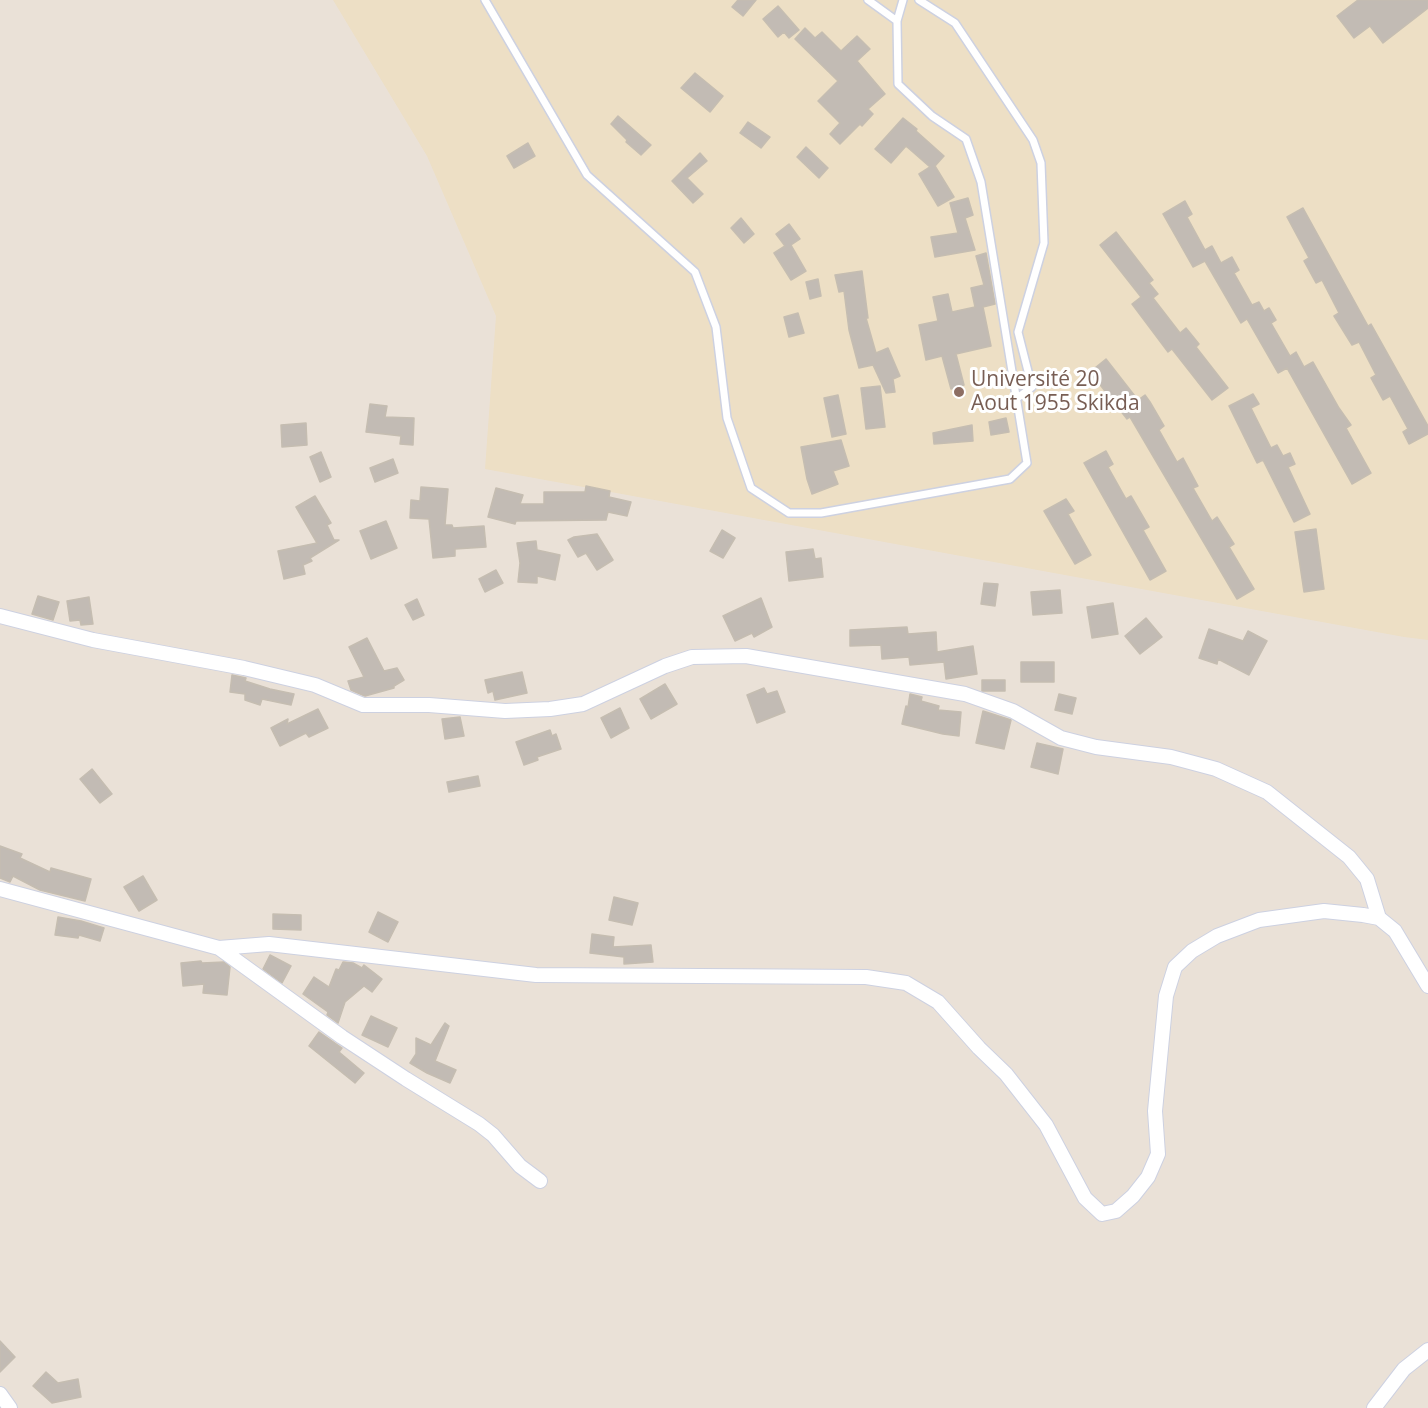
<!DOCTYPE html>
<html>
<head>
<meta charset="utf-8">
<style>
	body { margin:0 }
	canvas { display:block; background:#eae1d7 }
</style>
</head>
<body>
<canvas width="1428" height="1408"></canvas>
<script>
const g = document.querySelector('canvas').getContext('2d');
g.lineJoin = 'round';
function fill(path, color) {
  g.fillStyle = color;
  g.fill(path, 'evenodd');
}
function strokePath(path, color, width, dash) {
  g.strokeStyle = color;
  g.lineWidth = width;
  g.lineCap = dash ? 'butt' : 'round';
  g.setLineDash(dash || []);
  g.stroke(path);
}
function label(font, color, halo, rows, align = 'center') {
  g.font = font + ' "Open Sans",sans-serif';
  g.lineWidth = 6;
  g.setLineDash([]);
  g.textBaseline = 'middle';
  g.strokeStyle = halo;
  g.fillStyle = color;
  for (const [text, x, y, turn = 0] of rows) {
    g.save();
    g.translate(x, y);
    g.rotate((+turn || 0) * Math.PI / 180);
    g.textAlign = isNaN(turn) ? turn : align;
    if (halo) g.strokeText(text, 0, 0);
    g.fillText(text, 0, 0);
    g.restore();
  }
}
fill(new Path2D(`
	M 333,0 L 1428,0 L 1428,640 L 1404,637 L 485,469 L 496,316 L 427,156 Z`), '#eddfc5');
const building = new Path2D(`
	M 738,0 L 756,0 L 743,16 L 732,7 Z
	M 1358,0 L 1428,0 L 1428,8 L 1383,43 L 1370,26 L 1354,38 L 1337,16 Z
	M 778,6 L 799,30 L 789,38 L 784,32 L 778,37 L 763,19 Z
	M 805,28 L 815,38 L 822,32 L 841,51 L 857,36 L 870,49 L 857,61 L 885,94 L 868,109 L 873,114 L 862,126 L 860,124 L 840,144 L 830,134 L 840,123 L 818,101 L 838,81 L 795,39 Z
	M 695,73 L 723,96 L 710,112 L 681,88 Z
	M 618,116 L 651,145 L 641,155 L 626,142 L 627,140 L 611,124 Z
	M 903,118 L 917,129 L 916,131 L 944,156 L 935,166 L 954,197 L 938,206 L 919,174 L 930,167 L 906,146 L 891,163 L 875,149 Z
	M 748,122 L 770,137 L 761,148 L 740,133 Z
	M 528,143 L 535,156 L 514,168 L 507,156 Z
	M 806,147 L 828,168 L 819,178 L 797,157 Z
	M 700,153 L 707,161 L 687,178 L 703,194 L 693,203 L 672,181 Z
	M 968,198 L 973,215 L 965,218 L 975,250 L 935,257 L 931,237 L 958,233 L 950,203 Z
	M 1185,201 L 1192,214 L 1187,217 L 1205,250 L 1212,246 L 1221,263 L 1232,257 L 1239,270 L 1234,273 L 1252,305 L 1259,302 L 1264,311 L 1269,308 L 1276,320 L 1271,323 L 1290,356 L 1296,352 L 1304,367 L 1313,362 L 1339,408 L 1351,425 L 1346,428 L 1371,473 L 1352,484 L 1287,368 L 1278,373 L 1247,319 L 1241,323 L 1205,261 L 1193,267 L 1163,214 Z
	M 1303,208 L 1368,326 L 1371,324 L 1428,426 L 1428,434 L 1409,444 L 1403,432 L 1408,429 L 1390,396 L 1383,400 L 1371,378 L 1376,375 L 1359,342 L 1352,345 L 1334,316 L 1339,313 L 1322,280 L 1316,283 L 1304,261 L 1309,258 L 1287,217 Z
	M 741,218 L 754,234 L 744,243 L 731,228 Z
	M 789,224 L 800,239 L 791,245 L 806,271 L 791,280 L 774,253 L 785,246 L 776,234 Z
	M 1116,232 L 1153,280 L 1149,283 L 1158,294 L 1153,298 L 1180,333 L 1186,328 L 1199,344 L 1196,347 L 1228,388 L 1212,400 L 1172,349 L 1168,352 L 1132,304 L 1141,297 L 1100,245 Z
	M 986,253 L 995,304 L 983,307 L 991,346 L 956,354 L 964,385 L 951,389 L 942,356 L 926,360 L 919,325 L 938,321 L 933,297 L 948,294 L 952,312 L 975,307 L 971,288 L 984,285 L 976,256 Z
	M 862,271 L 868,318 L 866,318 L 876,353 L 888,348 L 900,376 L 893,379 L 895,392 L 886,393 L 873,365 L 859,368 L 849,330 L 844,291 L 839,292 L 835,275 Z
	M 818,279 L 821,296 L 810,299 L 806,282 Z
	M 798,313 L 804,333 L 789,337 L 784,317 Z
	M 1106,359 L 1138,400 L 1145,395 L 1150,402 L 1164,426 L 1159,430 L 1177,462 L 1183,458 L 1198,486 L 1193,488 L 1212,521 L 1217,517 L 1234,544 L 1229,547 L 1254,589 L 1237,599 L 1130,417 L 1127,419 L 1090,372 Z
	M 880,386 L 885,427 L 866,429 L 861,388 Z
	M 1253,394 L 1259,404 L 1251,408 L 1271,448 L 1277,445 L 1283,456 L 1290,453 L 1295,464 L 1288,467 L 1310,514 L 1294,522 L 1263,460 L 1257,463 L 1229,406 Z
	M 838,395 L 846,434 L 832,437 L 824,398 Z
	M 370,404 L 387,406 L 385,417 L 414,418 L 413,445 L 400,444 L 401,436 L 366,432 Z
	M 1006,418 L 1009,432 L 991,435 L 989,422 Z
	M 306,423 L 307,445 L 282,447 L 281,425 Z
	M 972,425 L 973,441 L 934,444 L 933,433 Z
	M 841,440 L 849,466 L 833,471 L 838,484 L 812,494 L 807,479 L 801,447 Z
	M 1106,451 L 1113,464 L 1108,467 L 1126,499 L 1131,496 L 1149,527 L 1143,530 L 1166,571 L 1150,580 L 1084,463 Z
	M 321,452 L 331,477 L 320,482 L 310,457 Z
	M 393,459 L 398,473 L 375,482 L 370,468 Z
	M 586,486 L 610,491 L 609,497 L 631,502 L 627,516 L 608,512 L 606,520 L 516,521 L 515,524 L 488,517 L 496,488 L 523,495 L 520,504 L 544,504 L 544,492 L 585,492 Z
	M 421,487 L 448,489 L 445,525 L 452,525 L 453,528 L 484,526 L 486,547 L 455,549 L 455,556 L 433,558 L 429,519 L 410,518 L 411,500 L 420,501 Z
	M 315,496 L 331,523 L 327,525 L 334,540 L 339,540 L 310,558 L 312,561 L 303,565 L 305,574 L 284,579 L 278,551 L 317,543 L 296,507 Z
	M 1066,499 L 1074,511 L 1068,514 L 1091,555 L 1075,564 L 1044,511 Z
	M 386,521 L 397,548 L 371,559 L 360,531 Z
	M 1316,529 L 1324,589 L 1304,592 L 1295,532 Z
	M 722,530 L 735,538 L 723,558 L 710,551 Z
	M 597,534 L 613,560 L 597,570 L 586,553 L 578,557 L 568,540 L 574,537 Z
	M 536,541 L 537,550 L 560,555 L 555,580 L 537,576 L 537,583 L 518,582 L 520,563 L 517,543 Z
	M 813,549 L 815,559 L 821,558 L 823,577 L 789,581 L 786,552 Z
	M 496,570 L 503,583 L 485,592 L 479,579 Z
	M 984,583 L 998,584 L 995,606 L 981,604 Z
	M 1060,590 L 1062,613 L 1033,615 L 1031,592 Z
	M 38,596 L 59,602 L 53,620 L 32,614 Z
	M 89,597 L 93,624 L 81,625 L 80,620 L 70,621 L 67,601 Z
	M 761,598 L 772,627 L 754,637 L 752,633 L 735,641 L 723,616 Z
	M 417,599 L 424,615 L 413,620 L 405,605 Z
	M 1113,603 L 1118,634 L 1092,638 L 1087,607 Z
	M 1146,618 L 1162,637 L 1140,654 L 1125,636 Z
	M 907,627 L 908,634 L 936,632 L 937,652 L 973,646 L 977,674 L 946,679 L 944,662 L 910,665 L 909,657 L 882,659 L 881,645 L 850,646 L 850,630 Z
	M 1209,629 L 1243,641 L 1248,631 L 1267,641 L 1249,675 L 1218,659 L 1217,664 L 1199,658 Z
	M 367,638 L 384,671 L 397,668 L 404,680 L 394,686 L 394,688 L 365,696 L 351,690 L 348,681 L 364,677 L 349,647 Z
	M 1021,662 L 1054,662 L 1054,682 L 1021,682 Z
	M 522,672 L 527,693 L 495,700 L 493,691 L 488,693 L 485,680 Z
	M 232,675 L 246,678 L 245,681 L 270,689 L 294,694 L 291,705 L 262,699 L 260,705 L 245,700 L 245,694 L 230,692 Z
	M 982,680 L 1005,680 L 1005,691 L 982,691 Z
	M 665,684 L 677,704 L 651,719 L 640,699 Z
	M 764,688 L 767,694 L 777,691 L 785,712 L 757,723 L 747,695 Z
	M 910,694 L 922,697 L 921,701 L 939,706 L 938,710 L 961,712 L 959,736 L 943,734 L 902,724 L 906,706 L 908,707 Z
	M 1059,694 L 1076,698 L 1072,714 L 1055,710 Z
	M 620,708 L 629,728 L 611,738 L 601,718 Z
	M 318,709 L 328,728 L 309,737 L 306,733 L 280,746 L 271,728 L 288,719 L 287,724 Z
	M 983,711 L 1011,720 L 1004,749 L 976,743 Z
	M 460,717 L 464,736 L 445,739 L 442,719 Z
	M 550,730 L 552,736 L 556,734 L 561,749 L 537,757 L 538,760 L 524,765 L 516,742 Z
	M 1037,743 L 1063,749 L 1058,774 L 1031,767 Z
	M 92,769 L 112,794 L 100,803 L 80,779 Z
	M 478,776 L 480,786 L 449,792 L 447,782 Z
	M 0,846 L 22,854 L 20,858 L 50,872 L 51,868 L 91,879 L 85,901 L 40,890 L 13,876 L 10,882 L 0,878 Z
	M 143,876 L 157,900 L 139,911 L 124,887 Z
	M 614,897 L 638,903 L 632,925 L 609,920 Z
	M 378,912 L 398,922 L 388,942 L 369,932 Z
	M 273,914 L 301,915 L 301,930 L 273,929 Z
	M 58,917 L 81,921 L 104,928 L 100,941 L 79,935 L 78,938 L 55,935 Z
	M 592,934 L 614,937 L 613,947 L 651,945 L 653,962 L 624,964 L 624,957 L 590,953 Z
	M 270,955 L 291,966 L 282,983 L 263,969 Z
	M 201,961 L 202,963 L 224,962 L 230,967 L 227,995 L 203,993 L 204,984 L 183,986 L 181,963 Z
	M 343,962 L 353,963 L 362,968 L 364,965 L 382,979 L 372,992 L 364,986 L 345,1002 L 338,1023 L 327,1015 L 328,1012 L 303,994 L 314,977 L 329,987 L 336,969 L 339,970 Z
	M 371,1016 L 397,1028 L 388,1047 L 362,1035 Z
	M 445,1023 L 449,1026 L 435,1061 L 456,1070 L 450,1083 L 427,1073 L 410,1063 L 416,1054 L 416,1038 L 431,1045 Z
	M 319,1032 L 342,1048 L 339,1052 L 364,1073 L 355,1083 L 309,1046 Z
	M 0,1341 L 15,1357 L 0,1372 Z
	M 46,1372 L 58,1383 L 78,1379 L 81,1397 L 52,1403 L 33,1386 Z`);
fill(building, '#c2bbb4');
strokePath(building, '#c5bdb1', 1.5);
const lane = new Path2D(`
	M 485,0 L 587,175 L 695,272 L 716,327 L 727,418 L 751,488 L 789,513 L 821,513 L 1010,479 L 1027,463 L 981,182 L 966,139 L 932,116 L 898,84 L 897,21 L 903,0
	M 868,0 L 897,21
	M 919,0 L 955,23 L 1033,140 L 1041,163 L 1044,243 L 1018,332 L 1032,387 L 1016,399`);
const street = new Path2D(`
	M 0,616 L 93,640 L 244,668 L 315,685 L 363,705 L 429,705 L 505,711 L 550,709 L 583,704 L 665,666 L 692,657 L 746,656 L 965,694 L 1013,711 L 1061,738 L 1096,747 L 1171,757 L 1216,769 L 1267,792 L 1349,857 L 1367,879 L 1379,918
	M 0,889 L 219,948 L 269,944 L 536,975 L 866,977 L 906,983 L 938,1002 L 979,1048 L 1006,1074 L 1046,1125 L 1085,1198 L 1102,1214 L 1116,1211 L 1133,1196 L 1148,1177 L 1158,1154 L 1155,1111 L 1166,996 L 1175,967 L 1192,951 L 1217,936 L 1259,920 L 1324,911 L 1363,915 L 1379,918 L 1395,931 L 1428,986
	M 219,948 L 342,1037 L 406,1079 L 479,1124 L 493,1135 L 520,1166 L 540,1181
	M 0,1394 L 10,1408
	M 1374,1408 L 1404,1369 L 1428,1350`);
strokePath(lane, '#cdd1e1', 10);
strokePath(street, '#cdd1e1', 16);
strokePath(lane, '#fff', 7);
strokePath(street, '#fff', 14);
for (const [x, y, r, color] of [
	[959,392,6,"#8d6e63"]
]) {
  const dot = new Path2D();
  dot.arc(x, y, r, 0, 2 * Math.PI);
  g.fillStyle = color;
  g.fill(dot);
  strokePath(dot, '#fff', 2);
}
label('21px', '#785e54', '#fff', [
	["Université 20",971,380],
	["Aout 1955 Skikda",971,404]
], 'left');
</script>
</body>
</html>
